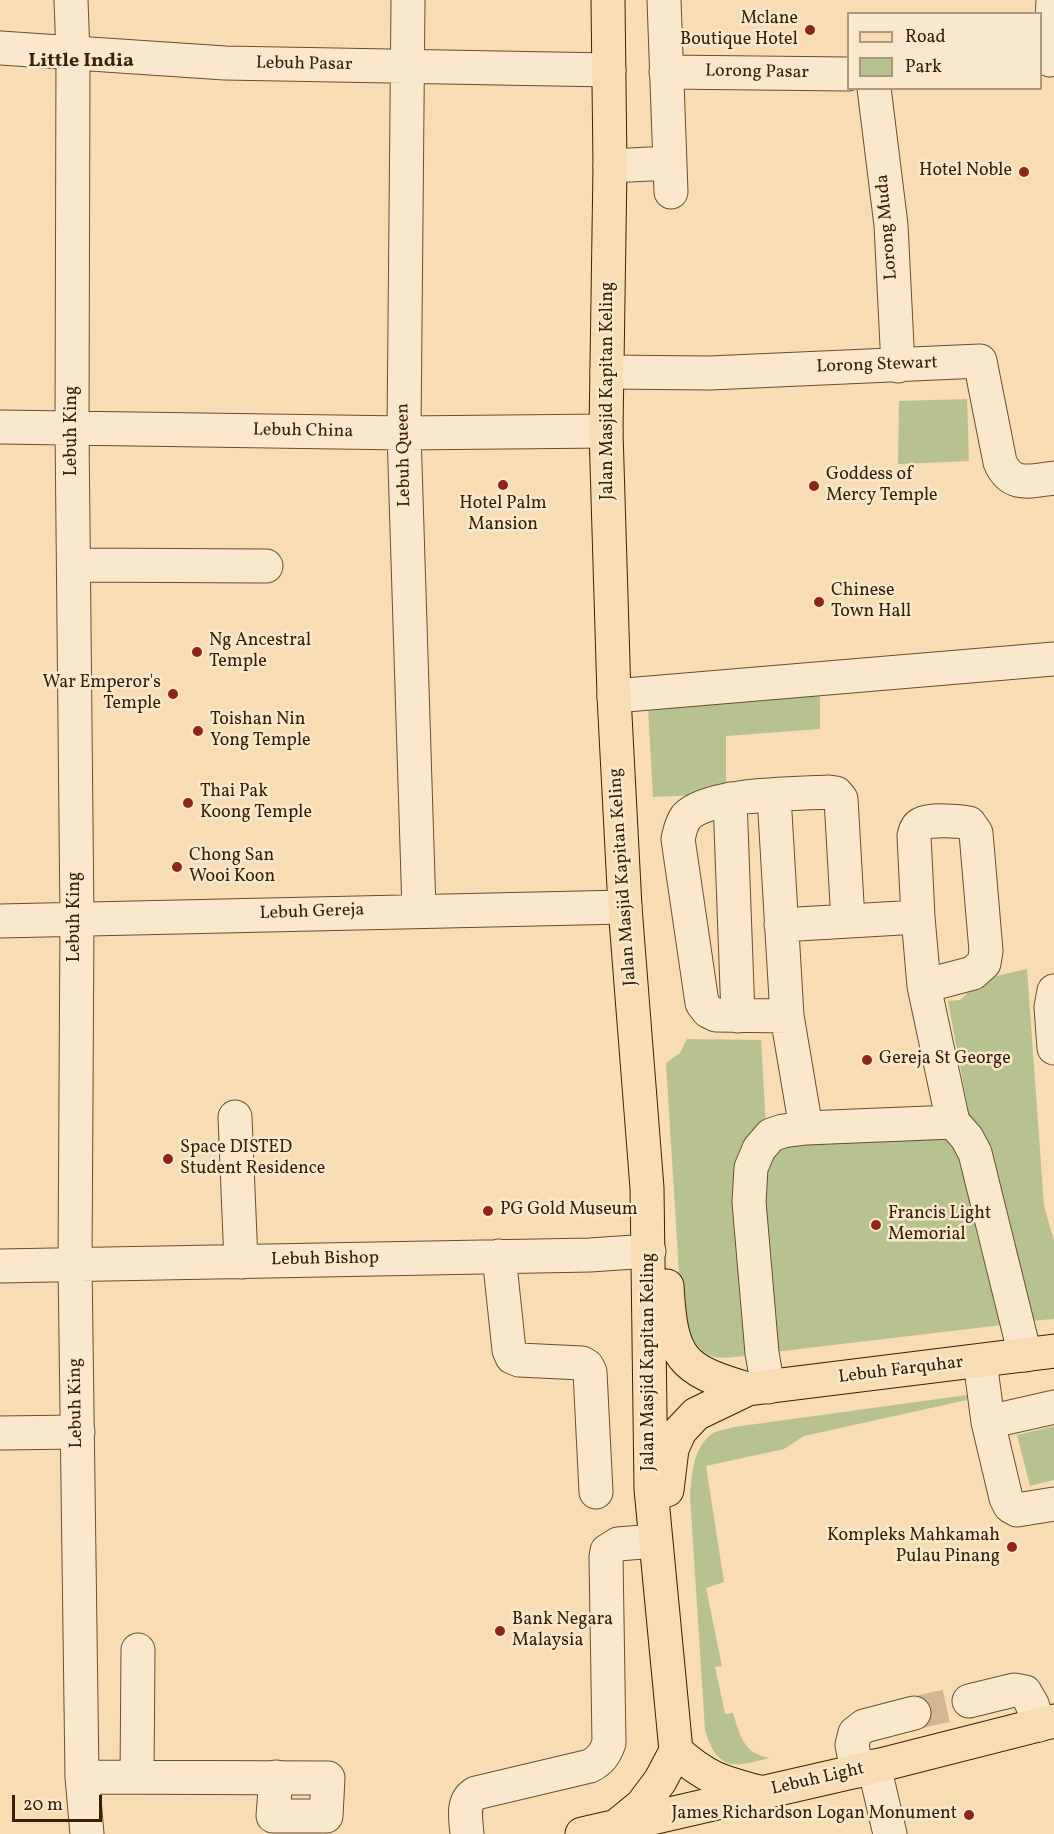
<!DOCTYPE html>
<html>
<head>
<meta charset="utf-8">
<style>
	body { margin:0 }
	#map { position:relative; width:1054px; height:1834px; overflow:hidden; background:#f8dcb3; font-family:Vollkorn,serif }
	canvas { display:block }
	.legend { position:absolute; left:847px; top:12px; width:195px; height:78px; box-sizing:border-box; background:#fae8ce; border:2px solid #ac987e; margin:0; padding:8px 10px; list-style:none; font-size:18px; color:#382105 }
	.legend li { display:flex; align-items:center; gap:12px; height:30px }
	.legend b { width:30px; border:2px solid #ac987e }
	.scale { position:absolute; left:12px; top:1795px; width:90px; height:27px; box-sizing:border-box; border:3px solid #382105; border-top:0; padding-left:8px; font-size:18px; line-height:21px; white-space:nowrap; color:#382105; -webkit-text-stroke:4px #fae8ce; paint-order:stroke }
</style>
</head>
<body>
<div id="map">
<canvas width="1054" height="1834"></canvas>
<ul class="legend">
<li><b style="height:8px;background:#f8dcb3"></b>Road</li>
<li><b style="height:16px;background:#b8c291"></b>Park</li>
</ul>
<div class="scale">20 m</div>
</div>
<script>
const g = document.querySelector('canvas').getContext('2d');
g.lineJoin = 'round';
function fill(path, color) {
  g.fillStyle = color;
  g.fill(path, 'evenodd');
}
function strokePath(path, color, width, dash) {
  g.strokeStyle = color;
  g.lineWidth = width;
  g.lineCap = dash ? 'butt' : 'round';
  g.setLineDash(dash || []);
  g.stroke(path);
}
function label(font, color, halo, rows, align = 'center') {
  g.font = font + ' Vollkorn,serif';
  g.lineWidth = 5;
  g.setLineDash([]);
  g.textBaseline = 'middle';
  g.strokeStyle = halo;
  g.fillStyle = color;
  for (const [text, x, y, turn = 0] of rows) {
    g.save();
    g.translate(x, y);
    g.rotate((+turn || 0) * Math.PI / 180);
    g.textAlign = isNaN(turn) ? turn : align;
    if (halo) g.strokeText(text, 0, 0);
    g.fillText(text, 0, 0);
    g.restore();
  }
}
fill(new Path2D(`
	M 967,399 L 969,461 L 898,464 L 899,401 Z
	M 820,691 L 820,729 L 726,736 L 726,794 L 653,797 L 648,707 Z
	M 1027,969 L 1044,1206 L 1054,1241 L 1054,1319 L 1030,1321 L 971,1125 L 948,1001 L 960,1000 L 983,979 Z
	M 687,1039 L 761,1040 L 766,1128 L 753,1355 C 708,1360 706,1362 682,1322 L 666,1063 L 680,1053 Z
	M 942,1137 L 955,1145 L 966,1163 L 977,1235 L 1002,1325 L 774,1352 L 760,1179 L 780,1139 Z
	M 967,1395 L 967,1400 L 804,1436 L 784,1449 L 706,1466 L 724,1582 L 706,1588 L 722,1666 L 715,1667 L 725,1714 L 733,1713 C 740,1735 743,1753 769,1758 C 734,1768 717,1771 705,1730 L 690,1496 C 692,1473 693,1445 715,1432 C 721,1430 728,1429 734,1427 Z
	M 1054,1426 L 1054,1480 L 1030,1486 L 1017,1435 Z`), '#b8c291');
strokePath(new Path2D(`
	M 914,1713 L 969,1701`), '#d2b790', 33, [33, 16]);
const minor = new Path2D(`
	M 71,0 L 73,54 L 72,429 L 77,920 L 75,1265 L 82,1777 L 87,1834
	M 408,0 L 404,433 L 419,910
	M 664,0 L 671,192
	M 0,48 L 225,63 L 609,70
	M 1050,60 L 1053,0
	M 666,72 L 848,74
	M 874,88 L 891,225 L 898,366
	M 610,166 L 669,163
	M 607,372 L 710,373 L 980,361 L 1000,462 C 1011,488 1030,481 1054,478
	M 0,427 L 404,433 L 606,431
	M 74,565 L 266,566
	M 614,696 L 1054,659
	M 774,796 L 787,1016 L 806,1128 L 953,1122
	M 730,799 L 738,1016
	M 918,917 L 914,836 C 915,831 917,826 921,824 C 929,819 960,821 969,823 L 976,833 L 986,951 L 984,963 L 973,973 L 924,986
	M 0,921 L 625,907
	M 781,925 L 918,917 L 924,986 L 953,1122 L 967,1138 L 975,1153 L 1025,1355
	M 1054,991 L 1051,1007 L 1054,1048
	M 787,1016 L 716,1015 L 708,1011 L 702,1003 L 678,839 C 680,831 681,824 686,817 C 708,793 797,794 829,792 L 836,793 L 841,799 L 848,921
	M 235,1117 L 241,1262
	M 499,1256 L 509,1350 L 512,1357 L 519,1360 L 582,1363 L 587,1366 L 590,1372 L 596,1492
	M 0,1266 L 590,1255 L 649,1251
	M 980,1361 L 988,1422 L 1006,1498 L 1010,1506 L 1017,1510 L 1054,1504
	M 768,1387 L 762,1353 L 749,1202 L 751,1168 L 759,1149 L 771,1135 L 783,1131 L 806,1128
	M 988,1422 L 1054,1407
	M 0,1433 L 78,1432
	M 969,1701 L 1014,1690 L 1025,1692 L 1032,1704 L 1039,1725
	M 874,1766 L 890,1834
	M 857,1771 L 852,1745 L 855,1733 L 864,1726 L 914,1713
	M 82,1777 L 328,1778 L 326,1816 L 273,1816 L 276,1777
	M 137,1777 L 138,1650
	M 467,1834 C 466,1819 461,1801 476,1793 L 590,1766 C 601,1760 605,1754 609,1743 L 606,1557 L 607,1551 L 618,1544 L 655,1541`);
const major = new Path2D(`
	M 608,0 L 610,166 L 606,431 L 614,696 L 625,907 L 647,1188 L 651,1489 L 676,1751 L 660,1781 L 642,1805 L 615,1827
	M 667,1286 C 671,1357 680,1370 748,1389
	M 667,1490 L 672,1449 L 680,1431 L 696,1414 L 748,1389 L 1054,1351
	M 676,1751 C 706,1778 721,1782 759,1792
	M 582,1834 L 857,1771 L 1054,1721`);
strokePath(minor, '#685030', 35);
strokePath(major, '#382105', 35);
strokePath(minor, '#fae8ce', 33);
strokePath(major, '#f8dcb3', 33);
for (const [x, y, r, color] of [
	[810,30,6,"#8f2418"],
	[1024,172,6,"#8f2418"],
	[503,485,6,"#8f2418"],
	[814,486,6,"#8f2418"],
	[819,602,6,"#8f2418"],
	[197,652,6,"#8f2418"],
	[173,694,6,"#8f2418"],
	[198,731,6,"#8f2418"],
	[188,803,6,"#8f2418"],
	[177,867,6,"#8f2418"],
	[867,1060,6,"#8f2418"],
	[168,1159,6,"#8f2418"],
	[488,1211,6,"#8f2418"],
	[876,1225,6,"#8f2418"],
	[1012,1547,6,"#8f2418"],
	[500,1631,6,"#8f2418"],
	[969,1815,6,"#8f2418"]
]) {
  const dot = new Path2D();
  dot.arc(x, y, r, 0, 2 * Math.PI);
  g.fillStyle = color;
  g.fill(dot);
  strokePath(dot, '#fae8ce', 2);
}
label('18px', '#382105', '#fae8ce', [
	["Mclane",798,20,"right"],
	["Boutique Hotel",798,41,"right"],
	["Hotel Noble",1012,172,"right"],
	["Goddess of",826,476],
	["Mercy Temple",826,497],
	["Hotel Palm",503,505,"center"],
	["Mansion",503,526,"center"],
	["Chinese",831,592],
	["Town Hall",831,613],
	["Ng Ancestral",209,642],
	["Temple",209,663],
	["War Emperor's",161,684,"right"],
	["Temple",161,705,"right"],
	["Toishan Nin",210,721],
	["Yong Temple",210,742],
	["Thai Pak",200,793],
	["Koong Temple",200,814],
	["Chong San",189,857],
	["Wooi Koon",189,878],
	["Gereja St George",879,1060],
	["Space DISTED",180,1149],
	["Student Residence",180,1170],
	["PG Gold Museum",500,1211],
	["Francis Light",888,1215],
	["Memorial",888,1236],
	["Kompleks Mahkamah",1000,1537,"right"],
	["Pulau Pinang",1000,1558,"right"],
	["Bank Negara",512,1621],
	["Malaysia",512,1642],
	["James Richardson Logan Monument",957,1815,"right"]
], 'left');
label('18px', '#382105', '#fae8ce', [
	["Lebuh Pasar",304,65,1],
	["Lorong Pasar",757,73,1],
	["Lorong Muda",888,227,-95],
	["Lorong Stewart",877,366,-2],
	["Jalan Masjid Kapitan Keling",609,391,-90],
	["Lebuh King",73,431,-90],
	["Lebuh China",303,432,1],
	["Lebuh Queen",405,455,-91],
	["Jalan Masjid Kapitan Keling",624,877,-94],
	["Lebuh Gereja",312,913,-2],
	["Lebuh King",76,917,-90],
	["Lebuh Bishop",325,1260,-1],
	["Jalan Masjid Kapitan Keling",650,1362,-90],
	["Lebuh Farquhar",901,1371,-7],
	["Lebuh King",77,1403,-91],
	["Lebuh Light",818,1780,-13]
]);
label('bold 20px', '#382105', '#fae8ce', [
	["Little India",81,62]
]);
</script>
</body>
</html>
